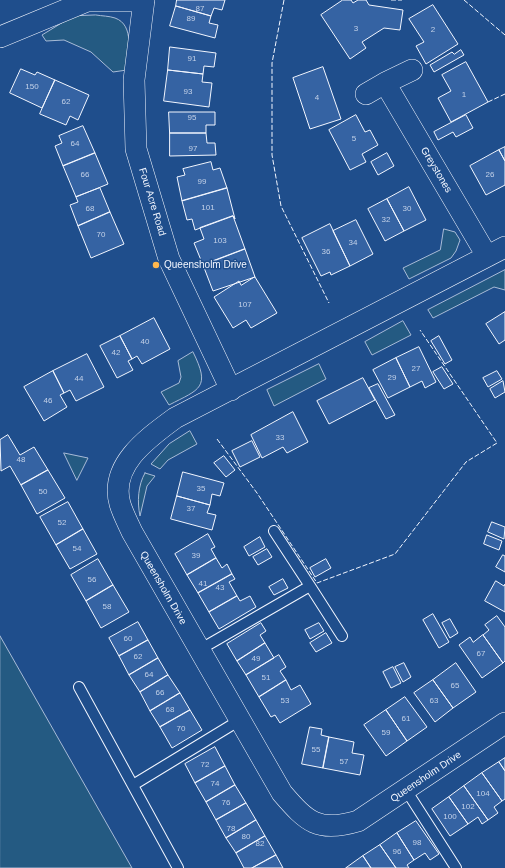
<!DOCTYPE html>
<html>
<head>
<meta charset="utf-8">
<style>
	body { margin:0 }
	canvas { display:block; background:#1f4e8c }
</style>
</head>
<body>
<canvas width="505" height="868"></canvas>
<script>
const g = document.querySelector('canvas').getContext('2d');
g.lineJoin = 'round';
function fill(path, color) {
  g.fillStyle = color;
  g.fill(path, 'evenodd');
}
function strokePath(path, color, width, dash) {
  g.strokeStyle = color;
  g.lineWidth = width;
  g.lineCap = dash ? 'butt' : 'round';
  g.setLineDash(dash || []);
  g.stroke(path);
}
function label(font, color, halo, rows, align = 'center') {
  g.font = font + ' Arial,sans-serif';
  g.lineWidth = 3;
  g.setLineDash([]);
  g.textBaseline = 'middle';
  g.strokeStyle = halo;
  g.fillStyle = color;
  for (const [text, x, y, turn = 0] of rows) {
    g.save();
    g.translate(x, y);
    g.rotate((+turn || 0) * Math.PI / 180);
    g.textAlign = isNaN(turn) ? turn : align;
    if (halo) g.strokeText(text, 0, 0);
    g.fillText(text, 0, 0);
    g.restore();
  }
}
const green = new Path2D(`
	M 96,15 C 102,16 109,16 115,18 C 135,25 128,54 127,70 L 113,72 L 91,52 L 64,40 L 46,41 L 42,35 L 73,16 Z
	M 444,229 L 455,232 L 460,240 L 456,251 L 451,258 L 409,279 L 403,268 L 440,250 Z
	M 505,270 L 505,290 L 494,287 L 433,318 L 428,310 Z
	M 403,321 L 411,335 L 372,355 L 365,342 Z
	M 193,352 C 211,388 200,389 169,405 L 161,392 L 179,383 L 181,377 L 178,361 Z
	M 319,364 L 326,379 L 274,406 L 267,390 Z
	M 190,431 L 197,444 L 168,460 L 160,469 L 151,464 L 169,444 Z
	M 64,453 L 88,458 L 77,480 Z
	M 145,473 L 155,476 L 147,486 L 140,516 C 137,502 138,485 145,473 Z
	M 0,636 L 132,868 L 0,868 Z`);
fill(green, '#245a82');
strokePath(green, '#a8bbd7', 1);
const building = new Path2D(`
	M 177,0 L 225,0 L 222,10 L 214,8 L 211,16 L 176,6 Z
	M 343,0 L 351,0 L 353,3 L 358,0 L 366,0 L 369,5 L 403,10 L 400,30 L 384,28 L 362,42 L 366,48 L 350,59 L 321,15 Z
	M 433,5 L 458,44 L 426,64 L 416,46 L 424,42 L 409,19 Z
	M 176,6 L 211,16 L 209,23 L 218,25 L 215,38 L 170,26 Z
	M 170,47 L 216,53 L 214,67 L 204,66 L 203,74 L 168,70 Z
	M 461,50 L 464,55 L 434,72 L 430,65 L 452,52 L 454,54 Z
	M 466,62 L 488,102 L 451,122 L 438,98 L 451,91 L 442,75 Z
	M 323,67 L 341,119 L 310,129 L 293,78 Z
	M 21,69 L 35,75 L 37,72 L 55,80 L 42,108 L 10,93 Z
	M 168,70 L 203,74 L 202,82 L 212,83 L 209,107 L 164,101 Z
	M 55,80 L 89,95 L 78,120 L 70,116 L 66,125 L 40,114 Z
	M 169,112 L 215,112 L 215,125 L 206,125 L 206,133 L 170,133 Z
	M 356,115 L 365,132 L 370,130 L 378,145 L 362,154 L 366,162 L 350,170 L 329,130 Z
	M 466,115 L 473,128 L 456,137 L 453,132 L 438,140 L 434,132 Z
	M 83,126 L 95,153 L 63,166 L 55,146 L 62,143 L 59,136 Z
	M 170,133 L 206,133 L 207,143 L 215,143 L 216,155 L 170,156 Z
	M 505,147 L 505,161 L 499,150 Z
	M 499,150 L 505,161 L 505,185 L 486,195 L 470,166 Z
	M 95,153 L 108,184 L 76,197 L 63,166 Z
	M 387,153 L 394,166 L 378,175 L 371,162 Z
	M 211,162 L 213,170 L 220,168 L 227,188 L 182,201 L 177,177 L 185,175 L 183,169 Z
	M 409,187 L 426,220 L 404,231 L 387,199 Z
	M 100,188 L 110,212 L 78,226 L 70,205 L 78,202 L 76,197 Z
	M 227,188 L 235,219 L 233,216 L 195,230 L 192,219 L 187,220 L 182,201 Z
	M 387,199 L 404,231 L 385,241 L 368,209 Z
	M 110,212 L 124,244 L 91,258 L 78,226 Z
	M 233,216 L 245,249 L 203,265 L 194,243 L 204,239 L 200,228 Z
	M 356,220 L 373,254 L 350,266 L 333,231 Z
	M 330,224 L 350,266 L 331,275 L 330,272 L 321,276 L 302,238 Z
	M 245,249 L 255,277 L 213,291 L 203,265 Z
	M 255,277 L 277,313 L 251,328 L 246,320 L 233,328 L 214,297 L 239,281 L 241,285 Z
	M 505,312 L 505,340 L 499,344 L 486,324 Z
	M 154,318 L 170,349 L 142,364 L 137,356 L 132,359 L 120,336 Z
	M 120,336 L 132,359 L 128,361 L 133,370 L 117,378 L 100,346 Z
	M 439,336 L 452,360 L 445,364 L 431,341 Z
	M 419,347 L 436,382 L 425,388 L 422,381 L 410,387 L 396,358 Z
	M 87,354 L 104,387 L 76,401 L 70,390 L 64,393 L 53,371 Z
	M 396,358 L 410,387 L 388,398 L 373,370 Z
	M 442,367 L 453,384 L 444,389 L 433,372 Z
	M 53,371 L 64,393 L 60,395 L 67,407 L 44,421 L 24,387 Z
	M 497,371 L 502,379 L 488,387 L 483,378 Z
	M 363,378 L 375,400 L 329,424 L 317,401 Z
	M 503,381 L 505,392 L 495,398 L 490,389 Z
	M 378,384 L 395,415 L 386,419 L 369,388 Z
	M 293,412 L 308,442 L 287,453 L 283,447 L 262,458 L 251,435 Z
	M 8,435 L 20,455 L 34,447 L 48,470 L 21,485 L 10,466 L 1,471 L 0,440 Z
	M 252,441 L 260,457 L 240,467 L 232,451 Z
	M 224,456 L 235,470 L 226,477 L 214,463 Z
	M 48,470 L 65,498 L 37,514 L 21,485 Z
	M 183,472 L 224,483 L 220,496 L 212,494 L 210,505 L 177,496 Z
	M 177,496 L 210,505 L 207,513 L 216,515 L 212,530 L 171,519 Z
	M 68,502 L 83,529 L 56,545 L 40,517 Z
	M 492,522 L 505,527 L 504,539 L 488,532 Z
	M 83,529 L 97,554 L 70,569 L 56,545 Z
	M 208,534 L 215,547 L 211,549 L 216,558 L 187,575 L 175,554 Z
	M 487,535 L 502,541 L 499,550 L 484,544 Z
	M 260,537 L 265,547 L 249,556 L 244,547 Z
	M 267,549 L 272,557 L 258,565 L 253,557 Z
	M 503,555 L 505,556 L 505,572 L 496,567 Z
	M 216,558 L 222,568 L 227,564 L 232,574 L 198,593 L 187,575 Z
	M 98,559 L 113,585 L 86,601 L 71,575 Z
	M 326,559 L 331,568 L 315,577 L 310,568 Z
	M 232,574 L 235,579 L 229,582 L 237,596 L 209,612 L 198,593 Z
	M 283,579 L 288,588 L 274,595 L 269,587 Z
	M 496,581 L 504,586 L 505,584 L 505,612 L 485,601 Z
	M 113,585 L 129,612 L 101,628 L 86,601 Z
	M 237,596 L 240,601 L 250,596 L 256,607 L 219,629 L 209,612 Z
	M 433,614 L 449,642 L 439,648 L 423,620 Z
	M 497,616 L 505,627 L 505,661 L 503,663 L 483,635 L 489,630 L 485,625 Z
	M 450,619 L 458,633 L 450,638 L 442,623 Z
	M 138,622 L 148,640 L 119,656 L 109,638 Z
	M 261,623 L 266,631 L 260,635 L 265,643 L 237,661 L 227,644 Z
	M 319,623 L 324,631 L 310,639 L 305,630 Z
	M 326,633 L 332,643 L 316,652 L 310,643 Z
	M 483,635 L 503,663 L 482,678 L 459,645 L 470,637 L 473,642 Z
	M 148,640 L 158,658 L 129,675 L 119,656 Z
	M 265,643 L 274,658 L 246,675 L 237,661 Z
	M 279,655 L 286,667 L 280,671 L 286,680 L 259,697 L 246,675 Z
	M 158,658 L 168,675 L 140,692 L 129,675 Z
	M 404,663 L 411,677 L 403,682 L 395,667 Z
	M 456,663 L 476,692 L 453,708 L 433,680 Z
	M 393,667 L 401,683 L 391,688 L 383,672 Z
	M 168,675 L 180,693 L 150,711 L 140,692 Z
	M 286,680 L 291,690 L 300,685 L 311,704 L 280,723 L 275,715 L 271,717 L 259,697 Z
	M 433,680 L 453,708 L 435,722 L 414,693 Z
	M 180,693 L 190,710 L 160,727 L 150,711 Z
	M 405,697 L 427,727 L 407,741 L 386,710 Z
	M 190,710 L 202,730 L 172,748 L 160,727 Z
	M 386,710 L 407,741 L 386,756 L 364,725 Z
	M 310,727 L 322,729 L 321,735 L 329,737 L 323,768 L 302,764 Z
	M 329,737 L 354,742 L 352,753 L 364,755 L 360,775 L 323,768 Z
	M 215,747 L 225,766 L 195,783 L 185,764 Z
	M 505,758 L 505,771 L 499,762 Z
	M 499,762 L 505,771 L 505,799 L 502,801 L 482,773 Z
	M 225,766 L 235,785 L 206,802 L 195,783 Z
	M 482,773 L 502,801 L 494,807 L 498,813 L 488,820 L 464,786 Z
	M 235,785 L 246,803 L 216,820 L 206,802 Z
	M 464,786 L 488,820 L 482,824 L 478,817 L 468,824 L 449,797 Z
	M 449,797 L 468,824 L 450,836 L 432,809 Z
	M 246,803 L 256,820 L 226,838 L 216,820 Z
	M 256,820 L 265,836 L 236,853 L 226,838 Z
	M 416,821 L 439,854 L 430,860 L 425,853 L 414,860 L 397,833 Z
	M 397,833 L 414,860 L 407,865 L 409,868 L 396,868 L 380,845 Z
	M 265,836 L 276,855 L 252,868 L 244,868 L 236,853 Z
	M 380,845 L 396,868 L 371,868 L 363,856 Z
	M 276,855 L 283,868 L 252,868 Z
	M 363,856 L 371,868 L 346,868 Z`);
fill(building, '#3563a3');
strokePath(building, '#f2f6ff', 1);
const lane = new Path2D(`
	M 310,586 L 342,636
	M 199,650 L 310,586 L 274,531
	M 79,687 L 178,868
	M 133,785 L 240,720
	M 406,790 L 456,868`);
const street = new Path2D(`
	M 144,0 L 134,80 L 136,149 L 169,259 L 231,390
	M 0,37 L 87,1 L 144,1
	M 385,83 L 412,70
	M 366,94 L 385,83 L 487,256
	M 505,247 L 175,418 C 148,438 109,465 120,504 C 123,514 128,523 132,532 L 282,793 C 307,822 318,833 358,821 L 505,723`);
strokePath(lane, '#f2f6ff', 12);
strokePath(street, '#f2f6ff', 22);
strokePath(lane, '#1f4e8c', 10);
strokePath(street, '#1f4e8c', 21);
strokePath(new Path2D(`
	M 284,0 L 272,63 L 272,155 L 281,206 L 329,303
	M 391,0 L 402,0
	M 464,0 L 505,35
	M 488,102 L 505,94
	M 217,439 L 257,493 L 317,583 L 395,554 L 466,462 L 497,443 L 420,330`), '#f2f6ff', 1, [5, 2]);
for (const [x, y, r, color] of [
	[156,265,4,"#ffb74d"]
]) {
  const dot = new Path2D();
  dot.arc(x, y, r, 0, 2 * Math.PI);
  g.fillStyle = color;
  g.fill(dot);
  strokePath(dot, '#1f4e8c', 1.5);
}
label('8px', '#c3d1e8', null, [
	["87",200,9],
	["89",191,19],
	["3",356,29],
	["2",433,30],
	["91",192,59],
	["150",32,87],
	["93",188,92],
	["1",464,95],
	["4",317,98],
	["62",66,102],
	["95",192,118],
	["5",354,139],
	["64",75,144],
	["97",193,149],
	["66",85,175],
	["26",490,175],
	["99",202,182],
	["101",208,208],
	["68",90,209],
	["30",407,209],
	["32",386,220],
	["70",101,235],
	["103",220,241],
	["34",353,243],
	["36",326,252],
	["107",245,305],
	["40",145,342],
	["42",116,353],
	["27",416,369],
	["29",392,378],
	["44",79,379],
	["46",48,401],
	["33",280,438],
	["48",21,460],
	["35",201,489],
	["50",43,492],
	["37",191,509],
	["52",62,523],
	["54",77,549],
	["39",196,556],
	["56",92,580],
	["41",203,584],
	["43",220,588],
	["58",107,607],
	["60",128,639],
	["67",481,654],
	["62",138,657],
	["49",256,659],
	["64",149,675],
	["51",266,678],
	["65",455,686],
	["66",160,693],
	["53",285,701],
	["63",434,701],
	["68",170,710],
	["61",406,719],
	["70",181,729],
	["59",386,733],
	["55",316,750],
	["57",344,762],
	["72",205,765],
	["74",215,784],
	["104",483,794],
	["76",226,803],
	["102",468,807],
	["100",450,817],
	["78",231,829],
	["80",246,837],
	["98",417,843],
	["82",260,844],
	["96",397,852]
]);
label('10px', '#f2f6ff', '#1f4e8c', [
	["Greystones",436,170,59],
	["Four Acre Road",152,202,73],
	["Queensholm Drive",163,588,60],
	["Queensholm Drive",426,777,-34]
]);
label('10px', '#f2f6ff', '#1f4e8c', [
	["Queensholm Drive",164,265]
], 'left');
</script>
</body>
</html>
